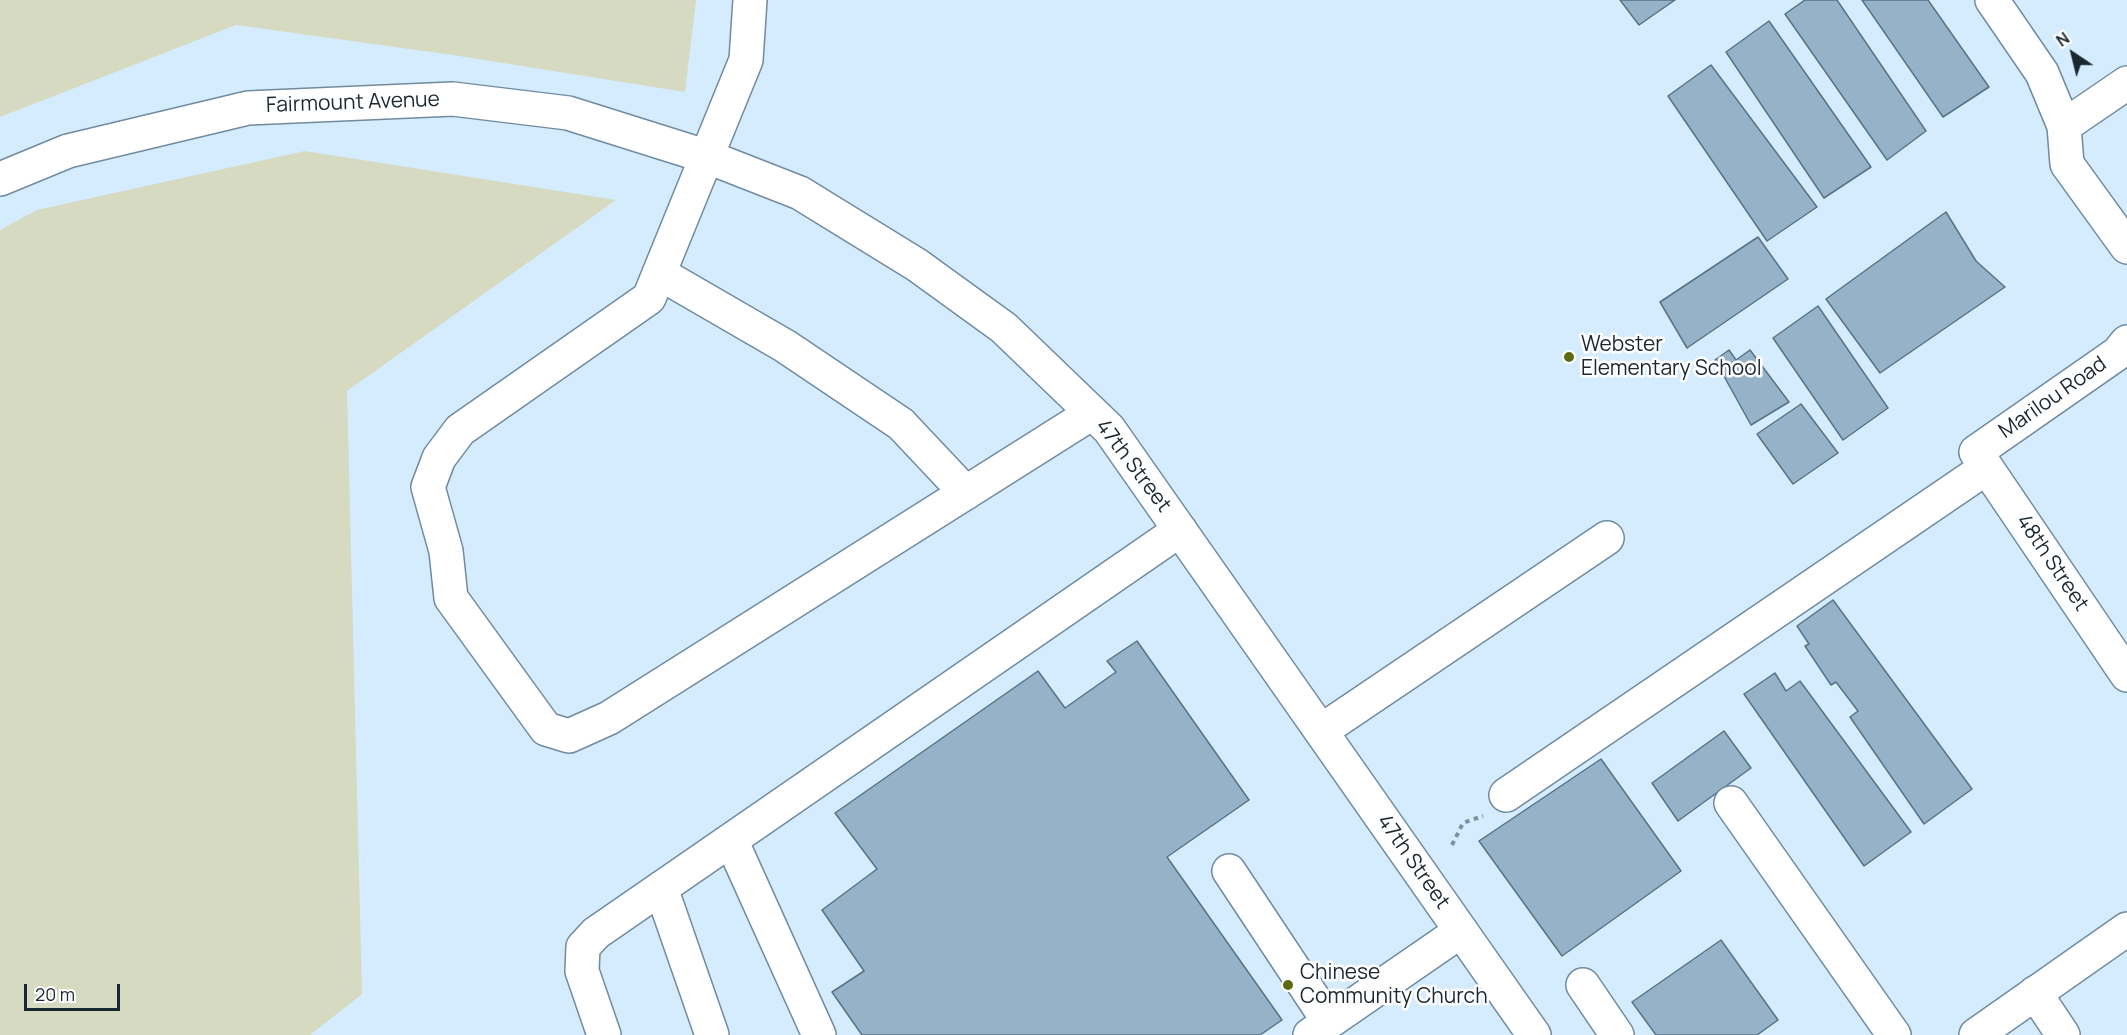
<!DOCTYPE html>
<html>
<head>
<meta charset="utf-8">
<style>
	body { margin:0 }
	#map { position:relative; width:2127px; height:1035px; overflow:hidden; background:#d4ecfe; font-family:Manrope,sans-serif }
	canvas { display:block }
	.north { position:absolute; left:2043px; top:24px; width:60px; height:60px; -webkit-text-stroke:4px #fff; paint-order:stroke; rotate:325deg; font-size:16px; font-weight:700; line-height:24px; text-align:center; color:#1c2830 }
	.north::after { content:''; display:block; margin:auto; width:21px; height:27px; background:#1c2830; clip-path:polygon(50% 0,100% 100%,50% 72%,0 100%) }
	.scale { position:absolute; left:24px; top:984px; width:96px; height:27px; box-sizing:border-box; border:3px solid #1c2830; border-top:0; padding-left:8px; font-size:18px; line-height:21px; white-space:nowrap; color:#1c2830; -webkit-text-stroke:4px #fff; paint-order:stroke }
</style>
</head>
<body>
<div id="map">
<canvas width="2127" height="1035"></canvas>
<div class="north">N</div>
<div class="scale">20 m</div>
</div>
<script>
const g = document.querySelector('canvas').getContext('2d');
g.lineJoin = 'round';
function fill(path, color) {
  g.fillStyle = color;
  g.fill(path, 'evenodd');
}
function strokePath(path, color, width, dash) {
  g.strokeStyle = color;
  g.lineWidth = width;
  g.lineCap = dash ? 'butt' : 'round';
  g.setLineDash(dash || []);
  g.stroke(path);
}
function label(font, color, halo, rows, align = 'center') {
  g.font = font + ' Manrope,sans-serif';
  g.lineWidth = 5;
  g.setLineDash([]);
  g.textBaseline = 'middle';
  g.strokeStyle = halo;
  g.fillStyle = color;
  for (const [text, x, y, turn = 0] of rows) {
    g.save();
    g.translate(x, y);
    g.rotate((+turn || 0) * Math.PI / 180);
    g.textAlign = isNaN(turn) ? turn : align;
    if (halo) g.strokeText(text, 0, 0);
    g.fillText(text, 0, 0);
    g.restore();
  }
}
fill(new Path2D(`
	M 0,0 L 696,0 L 685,92 L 453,55 L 236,25 L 0,117 Z
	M 305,151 L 616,200 L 347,391 L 362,994 L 310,1035 L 0,1035 L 0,230 L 37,210 Z`), '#d5dac1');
const building = new Path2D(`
	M 1620,0 L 1675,0 L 1639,25 Z
	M 1805,0 L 1837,0 L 1926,131 L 1887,160 L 1785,14 Z
	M 1862,0 L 1928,0 L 1989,87 L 1943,117 Z
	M 1769,21 L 1871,167 L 1824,198 L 1726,52 Z
	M 1711,65 L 1817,207 L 1767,241 L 1668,96 Z
	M 1946,212 L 1976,261 L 2005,287 L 1880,373 L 1826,299 Z
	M 1758,237 L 1788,279 L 1687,348 L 1660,302 Z
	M 1818,306 L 1888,408 L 1843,440 L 1773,338 Z
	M 1729,350 L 1736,360 L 1750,350 L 1789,402 L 1751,425 L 1715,360 Z
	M 1801,404 L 1838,453 L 1793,484 L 1757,434 Z
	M 1833,600 L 1972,789 L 1924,824 L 1850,717 L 1858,711 L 1836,682 L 1831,685 L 1805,646 L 1809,644 L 1797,626 Z
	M 1137,641 L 1249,800 L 1167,857 L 1282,1020 L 1260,1035 L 862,1035 L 832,992 L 864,971 L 822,910 L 877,869 L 835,813 L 1038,671 L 1065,708 L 1116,672 L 1107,661 Z
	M 1775,673 L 1786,691 L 1800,681 L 1911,832 L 1864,866 L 1744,694 Z
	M 1724,731 L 1751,768 L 1678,821 L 1652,783 Z
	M 1601,759 L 1681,871 L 1562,956 L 1479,841 Z
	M 1721,940 L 1778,1020 L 1757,1035 L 1656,1035 L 1632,1002 Z`);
fill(building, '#95b2c8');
strokePath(building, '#587287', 1.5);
const minor = new Path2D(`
	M 750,0 L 746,60 L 649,298 L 460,430 L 439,458 L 428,487 L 446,551 L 451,598 L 546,729 L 569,736 L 609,718 L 1092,413
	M 1992,0 L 2042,73 L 2064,126 L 2067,164 L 2127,247
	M 2064,126 L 2127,83
	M 659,273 L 785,346 L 901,424 L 966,493
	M 2127,342 L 2118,353 L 1976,452 L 2127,675
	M 1321,731 L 1607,538
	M 1506,795 L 1986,468
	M 1731,803 L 1894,1035
	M 731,840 L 819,1035
	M 1229,871 L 1329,1022
	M 661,888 L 712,1035
	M 1583,985 L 1617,1035
	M 2035,993 L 2063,1035
	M 604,1035 L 582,971 L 583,947 L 596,933 L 1180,530
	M 1310,1035 L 1461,931`);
const major = new Path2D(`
	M 0,179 L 68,151 L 248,108 L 453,99 L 568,113 L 708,157 L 800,193 L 917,265 L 1004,328 L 1109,429 L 1534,1035
	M 1976,1035 L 2127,929`);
strokePath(minor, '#708ba0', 36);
strokePath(major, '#708ba0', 36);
strokePath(new Path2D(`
	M 1452,845 L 1463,823 L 1483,816`), '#7e919e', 4, [4.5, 4.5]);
strokePath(minor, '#fff', 33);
strokePath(major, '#fff', 33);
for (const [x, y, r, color] of [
	[1569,357,6,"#5f6b12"],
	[1288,985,6,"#5f6b12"]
]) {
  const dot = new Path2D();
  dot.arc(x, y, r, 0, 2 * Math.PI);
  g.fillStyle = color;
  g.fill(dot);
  strokePath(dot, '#fff', 2);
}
label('21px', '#1c2830', '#fff', [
	["Fairmount Avenue",353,103,-2],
	["Marilou Road",2053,398,-35],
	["47th Street",1133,466,53],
	["48th Street",2052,563,56],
	["47th Street",1413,862,55]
]);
label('21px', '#1c2830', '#fff', [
	["Webster",1581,345],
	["Elementary School",1581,369],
	["Chinese",1300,973],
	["Community Church",1300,997]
], 'left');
</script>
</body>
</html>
